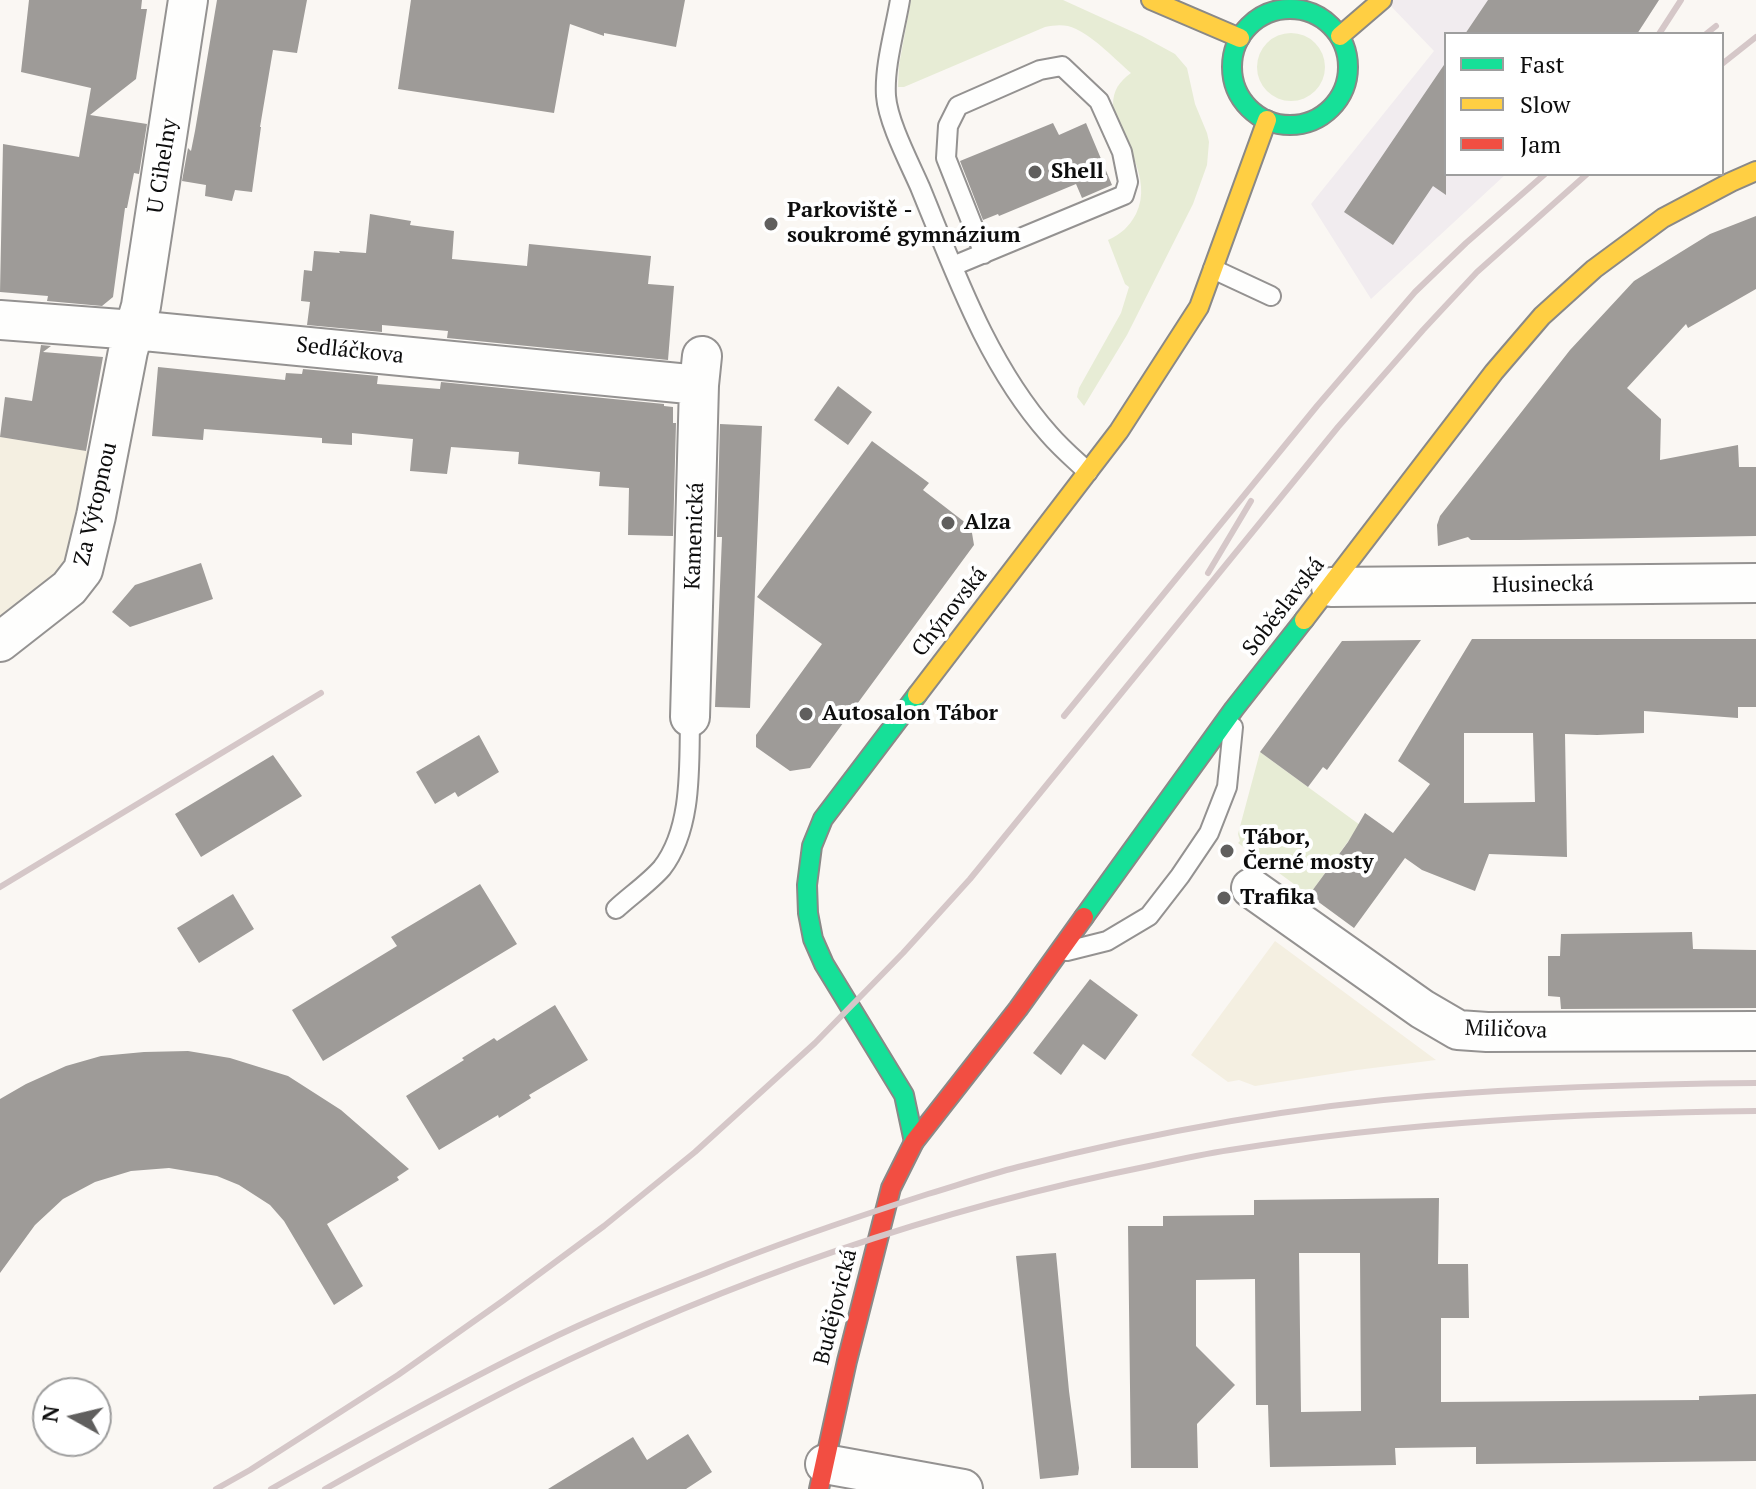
<!DOCTYPE html>
<html>
<head>
<meta charset="utf-8">
<style>
	body { margin:0 }
	#map { position:relative; width:1756px; height:1489px; overflow:hidden; background:#faf7f3; font-family:"PT Serif",serif }
	canvas { display:block }
	.legend { position:absolute; left:1444px; top:32px; width:280px; height:144px; box-sizing:border-box; background:#fff; border:2px solid #9e9e9e; margin:0; padding:10px 14px; list-style:none; font-size:24px; color:#0d0d0d }
	.legend li { display:flex; align-items:center; gap:16px; height:40px }
	.legend b { width:40px; border:2px solid #9e9e9e }
	.north { position:absolute; left:32px; top:1377px; width:80px; height:80px; box-sizing:border-box; background:#fff; border:2px solid #9e9e9e; border-radius:50%; rotate:278deg; font-size:22px; font-weight:700; line-height:32px; text-align:center; color:#0d0d0d }
	.north::after { content:''; display:block; margin:auto; width:28px; height:36px; background:#605f5e; clip-path:polygon(50% 0,100% 100%,50% 72%,0 100%) }
</style>
</head>
<body>
<div id="map">
<canvas width="1756" height="1489"></canvas>
<ul class="legend">
<li><b style="height:10px;background:#16e098"></b>Fast</li>
<li><b style="height:10px;background:#ffcf43"></b>Slow</li>
<li><b style="height:10px;background:#f24e42"></b>Jam</li>
</ul>
<div class="north">N</div>
</div>
<script>
const g = document.querySelector('canvas').getContext('2d');
g.lineJoin = 'round';
function fill(path, color) {
  g.fillStyle = color;
  g.fill(path, 'evenodd');
}
function strokePath(path, color, width, dash) {
  g.strokeStyle = color;
  g.lineWidth = width;
  g.lineCap = dash ? 'butt' : 'round';
  g.setLineDash(dash || []);
  g.stroke(path);
}
function label(font, color, halo, rows, align = 'center') {
  g.font = font + ' "PT Serif",serif';
  g.lineWidth = 8;
  g.setLineDash([]);
  g.textBaseline = 'middle';
  g.strokeStyle = halo;
  g.fillStyle = color;
  for (const [text, x, y, turn = 0] of rows) {
    g.save();
    g.translate(x, y);
    g.rotate((+turn || 0) * Math.PI / 180);
    g.textAlign = isNaN(turn) ? turn : align;
    if (halo) g.strokeText(text, 0, 0);
    g.fillText(text, 0, 0);
    g.restore();
  }
}
fill(new Path2D(`
	M 1385,0 L 1659,0 L 1637,34 L 1446,34 L 1446,174 L 1506,174 L 1371,299 L 1311,204 L 1434,51 Z`), '#f1ecef');
fill(new Path2D(`
	M 0,437 L 88,451 L 69,574 L 0,620 Z
	M 1275,941 L 1436,1060 L 1357,1070 L 1255,1086 L 1239,1080 L 1228,1082 L 1191,1055 Z`), '#f4efe1');
fill(new Path2D(`
	M 911,0 L 1063,0 L 1142,36 L 1175,54 L 1187,68 L 1195,104 L 1207,133 L 1209,142 L 1207,165 L 1193,204 L 1127,335 L 1084,406 L 1077,397 L 1079,388 L 1121,313 L 1129,287 L 1125,284 L 1108,240 C 1121,234 1129,227 1136,214 C 1154,178 1121,140 1113,105 C 1113,90 1119,82 1131,73 C 1116,60 1094,37 1076,29 C 1066,24 1056,25 1045,27 L 904,87 L 898,87 L 899,65 Z
	M1257 67a34 34 0 1 1 68 0a34 34 0 1 1-68 0Z
	M 1260,752 L 1360,825 L 1309,895 L 1238,843 L 1240,841 L 1238,834 Z`), '#e7ecd5');
fill(new Path2D(`
	M 29,0 L 142,0 L 141,9 L 147,9 L 136,79 L 90,115 L 147,124 L 139,174 L 134,173 L 127,208 L 125,208 L 113,297 L 102,306 L 47,301 L 48,296 L 0,292 L 3,144 L 79,157 L 91,88 L 21,72 Z
	M 217,0 L 307,0 L 297,53 L 273,50 L 260,127 L 261,127 L 252,192 L 235,190 L 232,201 L 205,196 L 206,185 L 182,181 L 188,148 L 191,151 L 195,131 Z
	M 411,0 L 685,0 L 676,47 L 604,33 L 604,36 L 570,24 L 554,113 L 398,89 Z
	M 1488,0 L 1659,0 L 1637,34 L 1465,34 Z
	M 1446,62 L 1446,195 L 1433,186 L 1393,245 L 1344,212 Z
	M 1053,123 L 1059,135 L 1086,123 L 1112,185 L 1082,198 L 1076,184 L 999,216 L 998,214 L 983,220 L 960,161 Z
	M 370,214 L 411,221 L 410,225 L 454,231 L 452,259 L 527,266 L 529,244 L 651,256 L 648,284 L 674,286 L 668,360 L 447,338 L 448,331 L 382,325 L 382,332 L 307,325 L 310,302 L 301,301 L 304,270 L 312,271 L 314,251 L 340,253 L 339,251 L 366,253 Z
	M 1756,216 L 1756,289 L 1688,328 L 1686,324 L 1627,388 L 1661,419 L 1660,460 L 1738,445 L 1739,467 L 1756,467 L 1756,536 L 1519,540 L 1471,540 L 1468,537 L 1438,546 L 1437,525 L 1440,516 L 1570,350 L 1634,281 L 1710,234 Z
	M 41,345 L 51,346 L 43,352 L 103,357 L 86,451 L 0,437 L 5,397 L 32,401 Z
	M 158,367 L 285,380 L 286,373 L 302,374 L 303,369 L 378,376 L 377,384 L 440,389 L 441,382 L 664,404 L 664,406 L 673,407 L 673,423 L 676,423 L 673,536 L 628,535 L 629,488 L 599,486 L 600,472 L 518,464 L 519,452 L 451,447 L 447,474 L 410,471 L 413,439 L 352,433 L 352,445 L 322,443 L 322,438 L 204,429 L 203,440 L 152,436 Z
	M 838,386 L 872,412 L 848,445 L 814,420 Z
	M 720,424 L 762,426 L 750,708 L 715,707 L 722,537 L 717,537 Z
	M 872,441 L 929,483 L 923,490 L 971,527 L 974,545 L 810,768 L 790,771 L 756,747 L 756,735 L 822,644 L 757,597 Z
	M 201,563 L 213,599 L 130,627 L 112,612 L 135,585 Z
	M 1472,639 L 1756,639 L 1756,707 L 1738,707 L 1738,718 L 1644,711 L 1644,733 L 1597,735 L 1565,734 L 1567,857 L 1489,854 L 1475,891 L 1422,870 L 1405,858 L 1354,928 L 1309,895 L 1348,842 L 1365,813 L 1393,833 L 1430,784 L 1398,761 ZM 1464,733 L 1533,733 L 1535,802 L 1464,803 Z
	M 1421,640 L 1327,770 L 1323,767 L 1308,787 L 1260,752 L 1342,641 Z
	M 479,735 L 499,772 L 458,797 L 455,792 L 435,804 L 416,772 Z
	M 273,755 L 302,796 L 201,857 L 175,814 Z
	M 480,884 L 517,944 L 323,1061 L 292,1010 L 397,946 L 391,937 Z
	M 233,894 L 254,929 L 199,963 L 177,928 Z
	M 1692,932 L 1693,949 L 1756,950 L 1756,1008 L 1561,1009 L 1560,997 L 1548,996 L 1548,956 L 1560,956 L 1561,934 Z
	M 1090,979 L 1138,1015 L 1105,1060 L 1083,1044 L 1061,1075 L 1033,1053 Z
	M 555,1005 L 588,1060 L 529,1095 L 531,1098 L 499,1118 L 498,1115 L 439,1150 L 406,1096 L 464,1060 L 462,1058 L 494,1038 L 497,1041 Z
	M 188,1051 L 230,1058 L 288,1076 L 341,1110 L 409,1169 L 397,1177 L 399,1180 L 327,1224 L 363,1286 L 334,1305 L 284,1221 L 270,1205 L 239,1185 L 217,1176 L 169,1168 L 131,1171 L 95,1182 L 63,1199 L 35,1225 L 0,1273 L 0,1099 L 26,1084 L 66,1066 L 101,1056 L 144,1052 Z
	M 1439,1198 L 1438,1264 L 1468,1264 L 1469,1318 L 1441,1318 L 1441,1402 L 1699,1400 L 1699,1396 L 1756,1394 L 1756,1461 L 1476,1464 L 1476,1447 L 1395,1448 L 1396,1465 L 1270,1467 L 1268,1405 L 1256,1405 L 1255,1279 L 1196,1280 L 1196,1346 L 1235,1385 L 1197,1424 L 1198,1468 L 1131,1468 L 1128,1226 L 1163,1226 L 1163,1216 L 1254,1215 L 1254,1200 ZM 1299,1253 L 1360,1253 L 1361,1411 L 1301,1412 Z
	M 1056,1253 L 1069,1391 L 1079,1468 L 1078,1475 L 1040,1479 L 1016,1256 Z
	M 688,1434 L 712,1472 L 686,1489 L 548,1489 L 633,1437 L 647,1460 Z`), '#9e9b98');
const lane = new Path2D(`
	M 900,0 C 895,30 884,66 886,96 C 888,122 909,162 920,187 C 955,272 987,364 1049,434 C 1061,448 1074,459 1088,472
	M 953,266 L 1124,195 L 1128,182 L 1122,152 L 1099,101 L 1062,66 L 1040,70 L 958,106 L 948,126 L 946,158 L 984,254
	M 1213,269 L 1271,296
	M 616,909 C 630,896 650,882 662,868 C 693,828 689,765 690,717
	M 1067,951 L 1107,941 L 1149,916 L 1180,876 L 1209,833 L 1227,787 L 1233,727`);
const street = new Path2D(`
	M 0,320 L 134,330 L 699,385
	M 1331,587 L 1756,583
	M 0,642 L 69,588 L 83,570 L 96,516 L 128,351 L 141,306 L 188,0
	M 690,717 L 699,385 L 702,356
	M 1251,888 L 1422,1009 L 1458,1030 L 1487,1032 L 1756,1031
	M 825,1464 L 963,1489`);
const fast = new Path2D(`
	M1232 67a58 58 0 1 1 116 0a58 58 0 1 1-116 0Z
	M 1084,917 L 1234,709 L 1304,620
	M 914,1142 L 904,1095 L 824,964 L 813,939 L 808,913 L 807,885 L 812,846 L 823,819 L 917,695`);
const slow = new Path2D(`
	M 1151,0 L 1240,38
	M 1340,36 L 1382,0
	M 1304,620 L 1494,372 L 1542,316 L 1594,269 L 1663,218 L 1731,182 L 1756,171
	M 917,695 L 1119,431 L 1199,307 L 1267,120`);
const jam = new Path2D(`
	M 819,1489 L 847,1361 L 891,1188 L 914,1142 L 1018,1009 L 1084,917`);
strokePath(lane, '#949291', 22);
strokePath(street, '#949291', 42);
strokePath(fast, '#8a8987', 22);
strokePath(slow, '#8a8987', 22);
strokePath(jam, '#8a8987', 22);
strokePath(lane, '#fefefd', 18);
strokePath(street, '#fefefd', 38);
strokePath(fast, '#16e098', 18);
strokePath(slow, '#ffcf43', 18);
strokePath(jam, '#f24e42', 18);
strokePath(new Path2D(`
	M 1659,34 L 1681,0
	M 1706,34 L 1716,26
	M 1722,64 L 1756,37
	M 1208,573 L 1251,501
	M 1064,716 L 1317,406 L 1415,292 L 1466,243 L 1545,174
	M 0,887 L 321,693
	M 216,1489 L 250,1470 L 398,1375 L 504,1300 L 604,1226 L 695,1152 L 815,1043 L 903,953 L 970,879 L 1338,427 L 1423,330 L 1477,272 L 1587,174
	M 271,1489 C 360,1439 449,1389 540,1344 C 594,1317 650,1295 706,1273 C 779,1243 853,1218 928,1194 C 958,1185 987,1175 1018,1167 C 1151,1133 1289,1107 1427,1096 C 1536,1087 1646,1084 1756,1083
	M 325,1489 C 393,1451 461,1413 531,1378 C 726,1282 935,1209 1149,1166 C 1176,1160 1203,1154 1230,1150 C 1404,1122 1580,1113 1756,1111`), '#d5c7c8', 6);
for (const [x, y, r, color] of [
	[1035,172,8,"#605f5e"],
	[771,224,8,"#605f5e"],
	[948,523,8,"#605f5e"],
	[806,714,8,"#605f5e"],
	[1227,851,8,"#605f5e"],
	[1224,898,8,"#605f5e"]
]) {
  const dot = new Path2D();
  dot.arc(x, y, r, 0, 2 * Math.PI);
  g.fillStyle = color;
  g.fill(dot);
  strokePath(dot, '#fff', 3);
}
label('22px', '#0d0d0d', '#fff', [
	["U Cihelny",163,166,-81],
	["Sedláčkova",350,351,6],
	["Za Výtopnou",96,504,-77],
	["Kamenická",695,536,-88],
	["Husinecká",1543,585,-1],
	["Soběslavská",1284,607,-52],
	["Chýnovská",950,612,-52],
	["Miličova",1506,1030,2],
	["Budějovická",836,1307,-76]
]);
label('bold 22px', '#0d0d0d', '#fff', [
	["Shell",1051,172],
	["Parkoviště -",787,211],
	["soukromé gymnázium",787,236],
	["Alza",964,523],
	["Autosalon Tábor",822,714],
	["Tábor,",1243,838],
	["Černé mosty",1243,863],
	["Trafika",1240,898]
], 'left');
</script>
</body>
</html>
